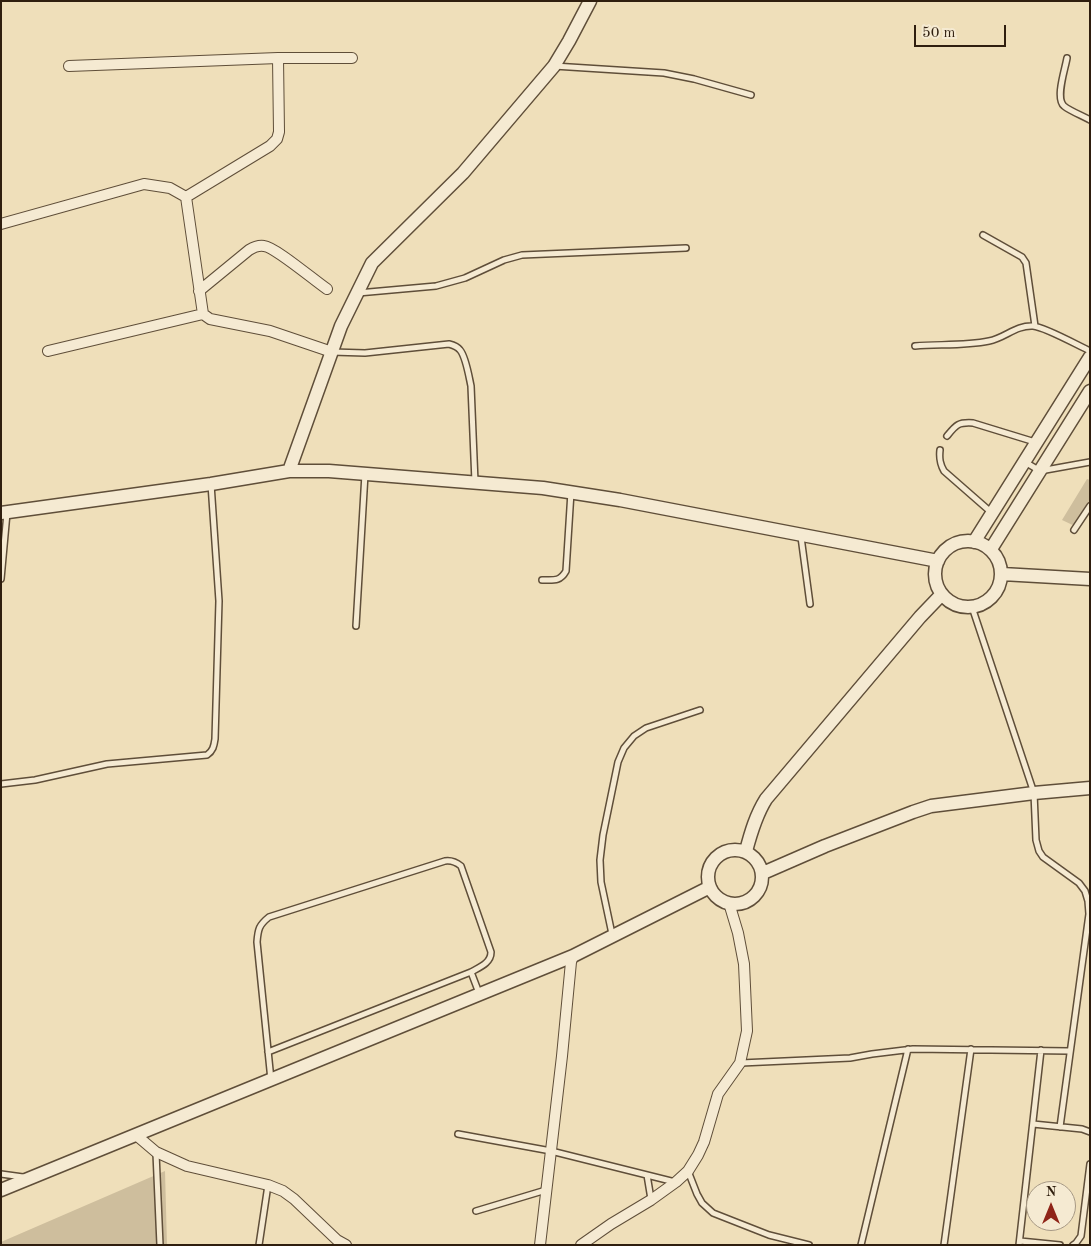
<!DOCTYPE html>
<html>
<head>
<meta charset="utf-8">
<style>
	body { margin:0 }
	#map { position:relative; width:1091px; height:1246px; overflow:hidden; background:#efdfba; font-family:"Old Standard TT",serif }
	canvas { display:block }
	.frame { position:absolute; inset:0; border:2px solid #2f1e0e; pointer-events:none }
	.north { position:absolute; left:1026px; top:1181px; width:50px; height:50px; box-sizing:border-box; background:#f5ead2; border:1px solid #a69884; border-radius:50%; rotate:0deg; font-size:14px; font-weight:700; line-height:20px; text-align:center; color:#2f1e0e }
	.north::after { content:''; display:block; margin:auto; width:18px; height:22px; background:#8f2418; clip-path:polygon(50% 0,100% 100%,50% 72%,0 100%) }
	.scale { position:absolute; left:914px; top:25px; width:92px; height:22px; box-sizing:border-box; border:2px solid #2f1e0e; border-top:0; padding-left:6px; font-size:15px; line-height:18px; white-space:nowrap; color:#2f1e0e; -webkit-text-stroke:4px #f5ead2; paint-order:stroke }
</style>
</head>
<body>
<div id="map">
<canvas width="1091" height="1246"></canvas>
<div class="frame"></div>
<div class="north">N</div>
<div class="scale">50 m</div>
</div>
<script>
const g = document.querySelector('canvas').getContext('2d');
g.lineJoin = 'round';
function fill(path, color) {
  g.fillStyle = color;
  g.fill(path, 'evenodd');
}
function strokePath(path, color, width, dash) {
  g.strokeStyle = color;
  g.lineWidth = width;
  g.lineCap = dash ? 'butt' : 'round';
  g.setLineDash(dash || []);
  g.stroke(path);
}
fill(new Path2D(`
	M 1087,479 L 1090,480 L 1090,509 L 1079,528 L 1062,520 Z
	M 165,1171 L 167,1245 L 1,1245 L 1,1242 Z`), '#cebe9d');
const service = new Path2D(`
	M 1067,58 C 1065,70 1055,98 1064,106 C 1070,111 1083,116 1090,120
	M 554,66 L 664,73 L 694,79 L 751,95
	M 983,235 L 1022,257 L 1026,263 L 1035,326
	M 358,293 L 436,286 L 465,278 L 504,260 L 522,255 L 686,248
	M 915,346 C 939,344 965,346 989,341 C 1005,338 1016,325 1033,326 C 1045,327 1077,345 1090,351
	M 332,352 L 365,353 L 449,344 C 453,345 457,346 460,350 C 466,357 469,377 471,386 L 475,482
	M 947,436 C 956,425 958,422 973,423 L 1035,442
	M 940,450 C 939,459 940,464 944,471 L 992,513
	M 1025,462 L 1040,471 L 1090,462
	M 1074,530 L 1090,506
	M 801,537 L 810,604
	M 1,579 L 7,513
	M 542,580 C 553,580 560,582 566,571 L 571,492
	M 972,607 L 1034,793 L 1036,840 L 1039,851 L 1043,857 L 1079,883 L 1085,891 L 1088,901 L 1089,914 L 1060,1127
	M 356,626 L 365,474
	M 1,784 L 35,780 L 107,764 L 207,755 C 213,751 214,746 215,739 L 219,601 L 211,484
	M 612,934 L 601,882 L 600,860 L 603,835 L 618,762 L 624,748 L 634,736 L 646,728 L 700,710
	M 268,1052 L 471,972
	M 741,1063 L 850,1058 L 872,1054 L 913,1049 L 1069,1051
	M 271,1080 L 257,942 C 258,929 259,925 269,917 L 445,861 C 452,860 456,862 461,866 L 491,952 C 491,963 480,967 471,972 L 479,993
	M 1033,1124 L 1082,1129 L 1090,1132
	M 458,1134 L 551,1151 L 675,1182
	M 156,1153 L 160,1245
	M 688,1171 L 697,1194 L 702,1203 L 713,1213 L 769,1235 L 809,1245
	M 1,1174 L 23,1177
	M 647,1175 L 651,1199
	M 476,1211 L 546,1190
	M 1020,1241 L 1060,1245
	M 259,1245 L 268,1185
	M 861,1245 L 908,1049
	M 944,1245 L 971,1049
	M 1019,1245 L 1041,1050
	M 1073,1245 L 1076,1243 L 1081,1236 L 1090,1164`);
const minor = new Path2D(`
	M 278,58 L 352,58
	M 69,66 L 278,58 L 279,132 L 277,139 L 270,146 L 186,197 L 203,314 L 210,319 L 270,331 L 332,352
	M 1,224 L 144,184 L 170,188 L 186,197
	M 199,291 L 249,250 C 254,247 258,245 264,246 C 275,247 315,281 327,289
	M 48,351 L 203,314
	M 136,1135 L 156,1152 L 187,1166 L 268,1185 L 283,1191 L 294,1199 L 337,1240 L 346,1245
	M 540,1245 L 562,1056 L 571,962 L 573,956
	M 581,1245 L 611,1224 L 651,1200 L 676,1182 L 688,1171 L 698,1155 L 704,1142 L 718,1094 L 740,1063 L 747,1031 L 744,964 L 738,933 L 729,903`);
const tertiary = new Path2D(`
	M 289,471 L 341,326 L 372,263 L 463,173 L 554,66 L 569,41 L 590,1
	M 1,513 L 211,484 L 289,471 L 329,471 L 543,488 L 620,500 L 938,561
	M935 574a33 33 0 1 1 66 0a33 33 0 1 1-66 0Z
	M 974,542 L 1090,357
	M 991,549 L 1090,391
	M 1002,574 L 1090,579
	M708 877a27 27 0 1 1 54 0a27 27 0 1 1-54 0Z
	M 746,851 C 751,832 756,815 766,799 L 920,617 L 942,594
	M 763,873 L 825,846 L 913,812 L 931,806 L 1034,793 L 1090,788
	M 1,1190 L 573,956 L 710,887`);
strokePath(service, '#5f4e39', 8);
strokePath(minor, '#5f4e39', 12);
strokePath(tertiary, '#5f4e39', 15);
strokePath(service, '#f5ead2', 5);
strokePath(minor, '#f5ead2', 10);
strokePath(tertiary, '#f5ead2', 12);
</script>
</body>
</html>
